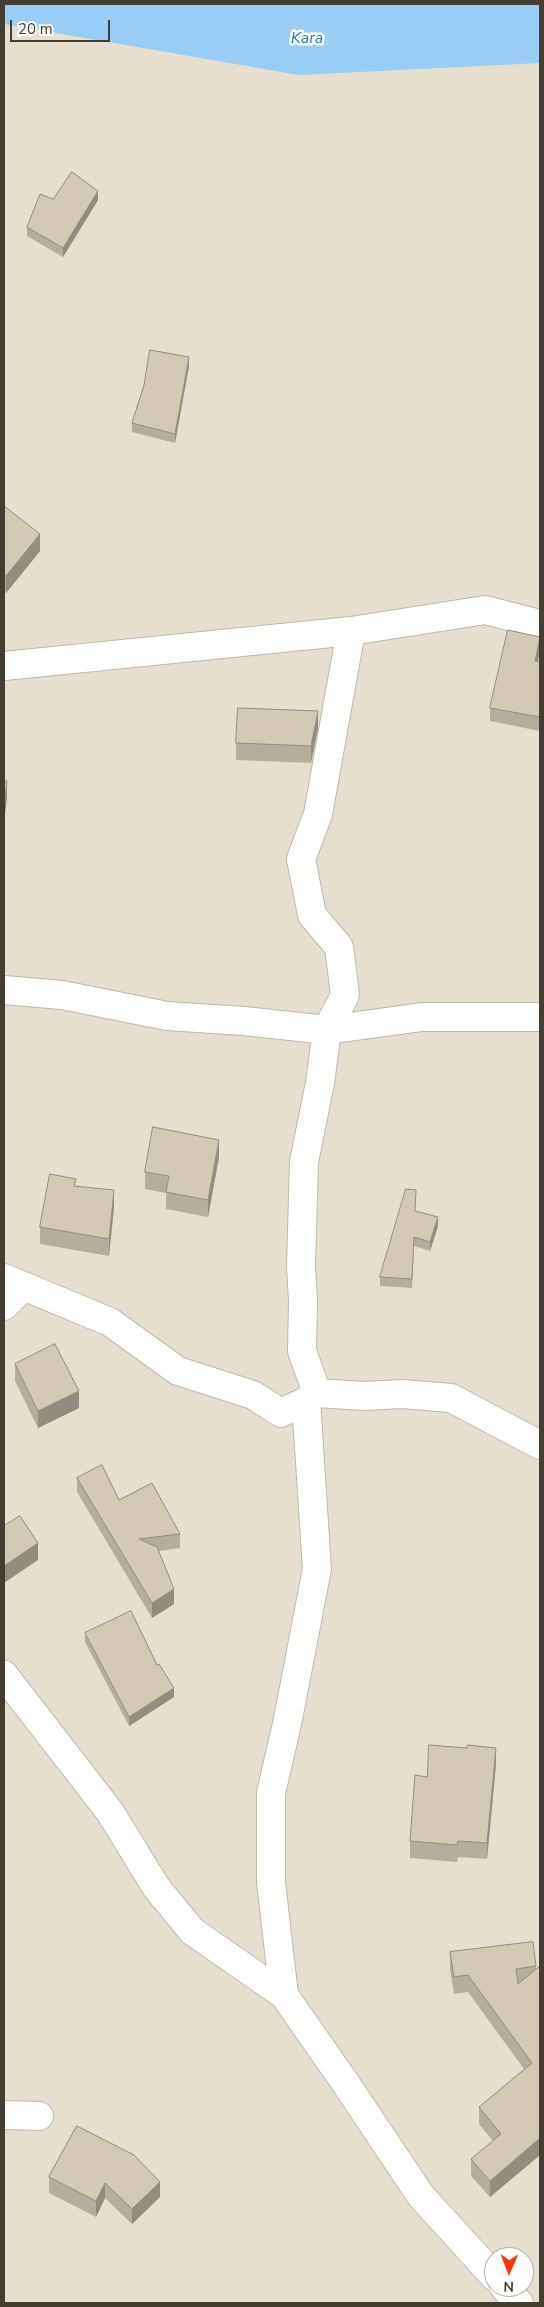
<!DOCTYPE html>
<html>
<head>
<meta charset="utf-8">
<style>
	body { margin:0 }
	#map { position:relative; width:544px; height:2307px; overflow:hidden; background:#f2ede1; font-family:"Nunito Sans",sans-serif }
	canvas { display:block }
	.frame { position:absolute; inset:0; border:5px solid #433d32; pointer-events:none }
	.north { position:absolute; left:484px; top:2247px; width:50px; height:50px; box-sizing:border-box; background:#fff; border:1px solid #b4b1ad; border-radius:50%; rotate:181deg; font-size:14px; font-weight:700; line-height:20px; text-align:center; color:#433d32 }
	.north::after { content:''; display:block; margin:auto; width:18px; height:22px; background:#ff350b; clip-path:polygon(50% 0,100% 100%,50% 72%,0 100%) }
	.scale { position:absolute; left:10px; top:20px; width:100px; height:22px; box-sizing:border-box; border:2px solid #433d32; border-top:0; padding-left:6px; font-size:15px; line-height:18px; white-space:nowrap; color:#433d32; -webkit-text-stroke:4px #fff; paint-order:stroke }
</style>
</head>
<body>
<div id="map">
<canvas width="544" height="2307"></canvas>
<div class="frame"></div>
<div class="north">N</div>
<div class="scale">20 m</div>
</div>
<script>
const g = document.querySelector('canvas').getContext('2d');
g.lineJoin = 'round';
function fill(path, color) {
  g.fillStyle = color;
  g.fill(path, 'evenodd');
}
function strokePath(path, color, width, dash) {
  g.strokeStyle = color;
  g.lineWidth = width;
  g.lineCap = dash ? 'butt' : 'round';
  g.setLineDash(dash || []);
  g.stroke(path);
}
function label(font, color, halo, rows, align = 'center') {
  g.font = font + ' "Nunito Sans",sans-serif';
  g.lineWidth = 5;
  g.setLineDash([]);
  g.textBaseline = 'middle';
  g.strokeStyle = halo;
  g.fillStyle = color;
  for (const [text, x, y, turn = 0] of rows) {
    g.save();
    g.translate(x, y);
    g.rotate((+turn || 0) * Math.PI / 180);
    g.textAlign = isNaN(turn) ? turn : align;
    if (halo) g.strokeText(text, 0, 0);
    g.fillText(text, 0, 0);
    g.restore();
  }
}
fill(new Path2D(`
	M 4,4 L 540,4 L 540,2303 L 4,2303 ZM 494,2257 L 524,2257 L 524,2287 L 494,2287 Z`), '#e6dfcf');
fill(new Path2D(`
	M 4,4 L 540,4 L 540,63 L 299,75 L 4,24 Z`), '#99cdf4');
const minor = new Path2D(`
	M 351,631 L 318,814 L 301,859 L 312,915 L 339,947 L 345,995 L 327,1030 L 320,1083 L 304,1162 L 301,1266 L 303,1301 L 302,1351 L 317,1393 L 306,1401 L 317,1569 L 287,1724 L 271,1793 L 271,1882 L 284,1995 L 342,2078 L 421,2196 L 494,2276
	M 4,666 L 351,631 L 485,610 L 540,624
	M 4,990 L 62,995 L 167,1016 L 244,1021 L 327,1030 L 422,1017 L 540,1017
	M 4,1278 L 110,1322 L 178,1371 L 253,1395 L 281,1413 L 306,1401
	M 4,1306 L 24,1286
	M 317,1393 L 364,1396 L 402,1394 L 451,1398 L 540,1445
	M 4,1675 L 110,1812 L 156,1887 L 192,1931 L 284,1995
	M 4,2115 L 39,2116
	M 504,2287 L 519,2303`);
strokePath(minor, '#c0b8a7', 30);
strokePath(minor, '#fff', 28);
fill(new Path2D(`
	M 53,199 L 98,200 L 63,257 L 27,236 L 27,227 Z
	M 189,366 L 175,443 L 132,432 L 132,423 Z
	M 4,506 L 40,551 L 6,593 L 4,591 Z
	M 538,662 L 540,662 L 540,731 L 490,721 L 490,708 Z
	M 318,728 L 311,763 L 236,760 L 236,743 Z
	M 219,1157 L 208,1217 L 166,1209 L 166,1193 L 145,1189 L 145,1172 Z
	M 76,1186 L 114,1207 L 109,1256 L 40,1244 L 40,1227 Z
	M 416,1211 L 438,1226 L 430,1251 L 414,1246 L 412,1288 L 380,1286 L 380,1277 Z
	M 15,1364 L 79,1408 L 38,1428 L 15,1381 Z
	M 77,1478 L 119,1500 L 180,1534 L 180,1548 L 159,1551 L 174,1604 L 152,1618 L 77,1492 Z
	M 85,1633 L 157,1665 L 174,1697 L 129,1726 L 85,1642 Z
	M 496,1764 L 487,1859 L 458,1857 L 457,1862 L 410,1858 L 410,1841 L 427,1777 Z
	M 450,1952 L 536,1966 L 536,1969 L 540,1966 L 540,2155 L 490,2197 L 471,2176 L 471,2159 L 493,2141 L 479,2124 L 479,2107 L 524,2069 L 468,1992 L 454,1994 L 450,1969 Z
	M 77,2126 L 160,2197 L 132,2224 L 105,2198 L 96,2217 L 49,2193 L 49,2177 Z`), '#b5ad9d');
fill(new Path2D(`
	M 98,191 L 98,200 L 63,257 L 63,248 Z
	M 189,357 L 189,366 L 175,443 L 175,434 Z
	M 40,534 L 40,551 L 6,593 L 6,576 Z
	M 540,638 L 540,651 L 535,675 L 535,661 Z
	M 318,711 L 318,728 L 311,763 L 311,746 Z
	M 7,781 L 7,798 L 4,824 L 4,808 Z
	M 219,1140 L 219,1157 L 208,1217 L 208,1200 Z
	M 114,1190 L 114,1207 L 109,1256 L 109,1239 Z
	M 438,1217 L 438,1226 L 430,1251 L 430,1242 Z
	M 79,1391 L 79,1408 L 38,1428 L 38,1411 Z
	M 38,1543 L 38,1560 L 4,1583 L 4,1566 Z
	M 174,1589 L 174,1604 L 152,1618 L 152,1603 Z
	M 174,1688 L 174,1697 L 129,1726 L 129,1717 Z
	M 496,1748 L 496,1764 L 487,1859 L 487,1843 Z
	M 540,2138 L 540,2155 L 490,2197 L 490,2181 Z
	M 160,2182 L 160,2197 L 132,2224 L 132,2209 Z
	M 105,2183 L 105,2198 L 96,2217 L 96,2201 Z`), '#948d7f');
const building = new Path2D(`
	M 72,172 L 98,191 L 63,248 L 27,227 L 40,194 L 53,199 Z
	M 150,350 L 189,357 L 175,434 L 132,423 L 144,385 Z
	M 4,506 L 40,534 L 6,576 L 4,574 Z
	M 508,630 L 540,637 L 535,661 L 540,662 L 540,717 L 490,708 Z
	M 238,708 L 318,711 L 311,746 L 236,743 Z
	M 4,781 L 7,781 L 4,808 Z
	M 153,1127 L 219,1140 L 208,1200 L 166,1192 L 169,1176 L 145,1172 Z
	M 50,1174 L 76,1179 L 74,1186 L 114,1190 L 109,1239 L 40,1227 Z
	M 406,1189 L 416,1190 L 415,1211 L 438,1217 L 430,1242 L 414,1237 L 412,1279 L 380,1277 Z
	M 55,1344 L 79,1391 L 38,1411 L 15,1364 Z
	M 102,1465 L 119,1500 L 152,1483 L 180,1534 L 139,1539 L 157,1547 L 174,1589 L 152,1603 L 77,1478 Z
	M 20,1516 L 38,1543 L 4,1566 L 4,1526 Z
	M 131,1611 L 157,1665 L 159,1664 L 174,1688 L 129,1717 L 85,1633 Z
	M 429,1745 L 467,1748 L 467,1745 L 496,1748 L 487,1843 L 458,1841 L 457,1845 L 410,1841 L 415,1775 L 427,1777 Z
	M 533,1942 L 536,1966 L 516,1969 L 518,1984 L 540,1966 L 540,2138 L 490,2181 L 471,2159 L 501,2134 L 479,2107 L 532,2063 L 468,1975 L 454,1977 L 450,1952 Z
	M 77,2126 L 134,2155 L 160,2182 L 132,2209 L 105,2183 L 96,2201 L 49,2177 Z`);
fill(building, '#d3c9b6');
strokePath(building, '#948d7f', 1);
label('italic 16px', '#2675b4', '#fff', [
	["Kara",307,39]
]);
</script>
</body>
</html>
